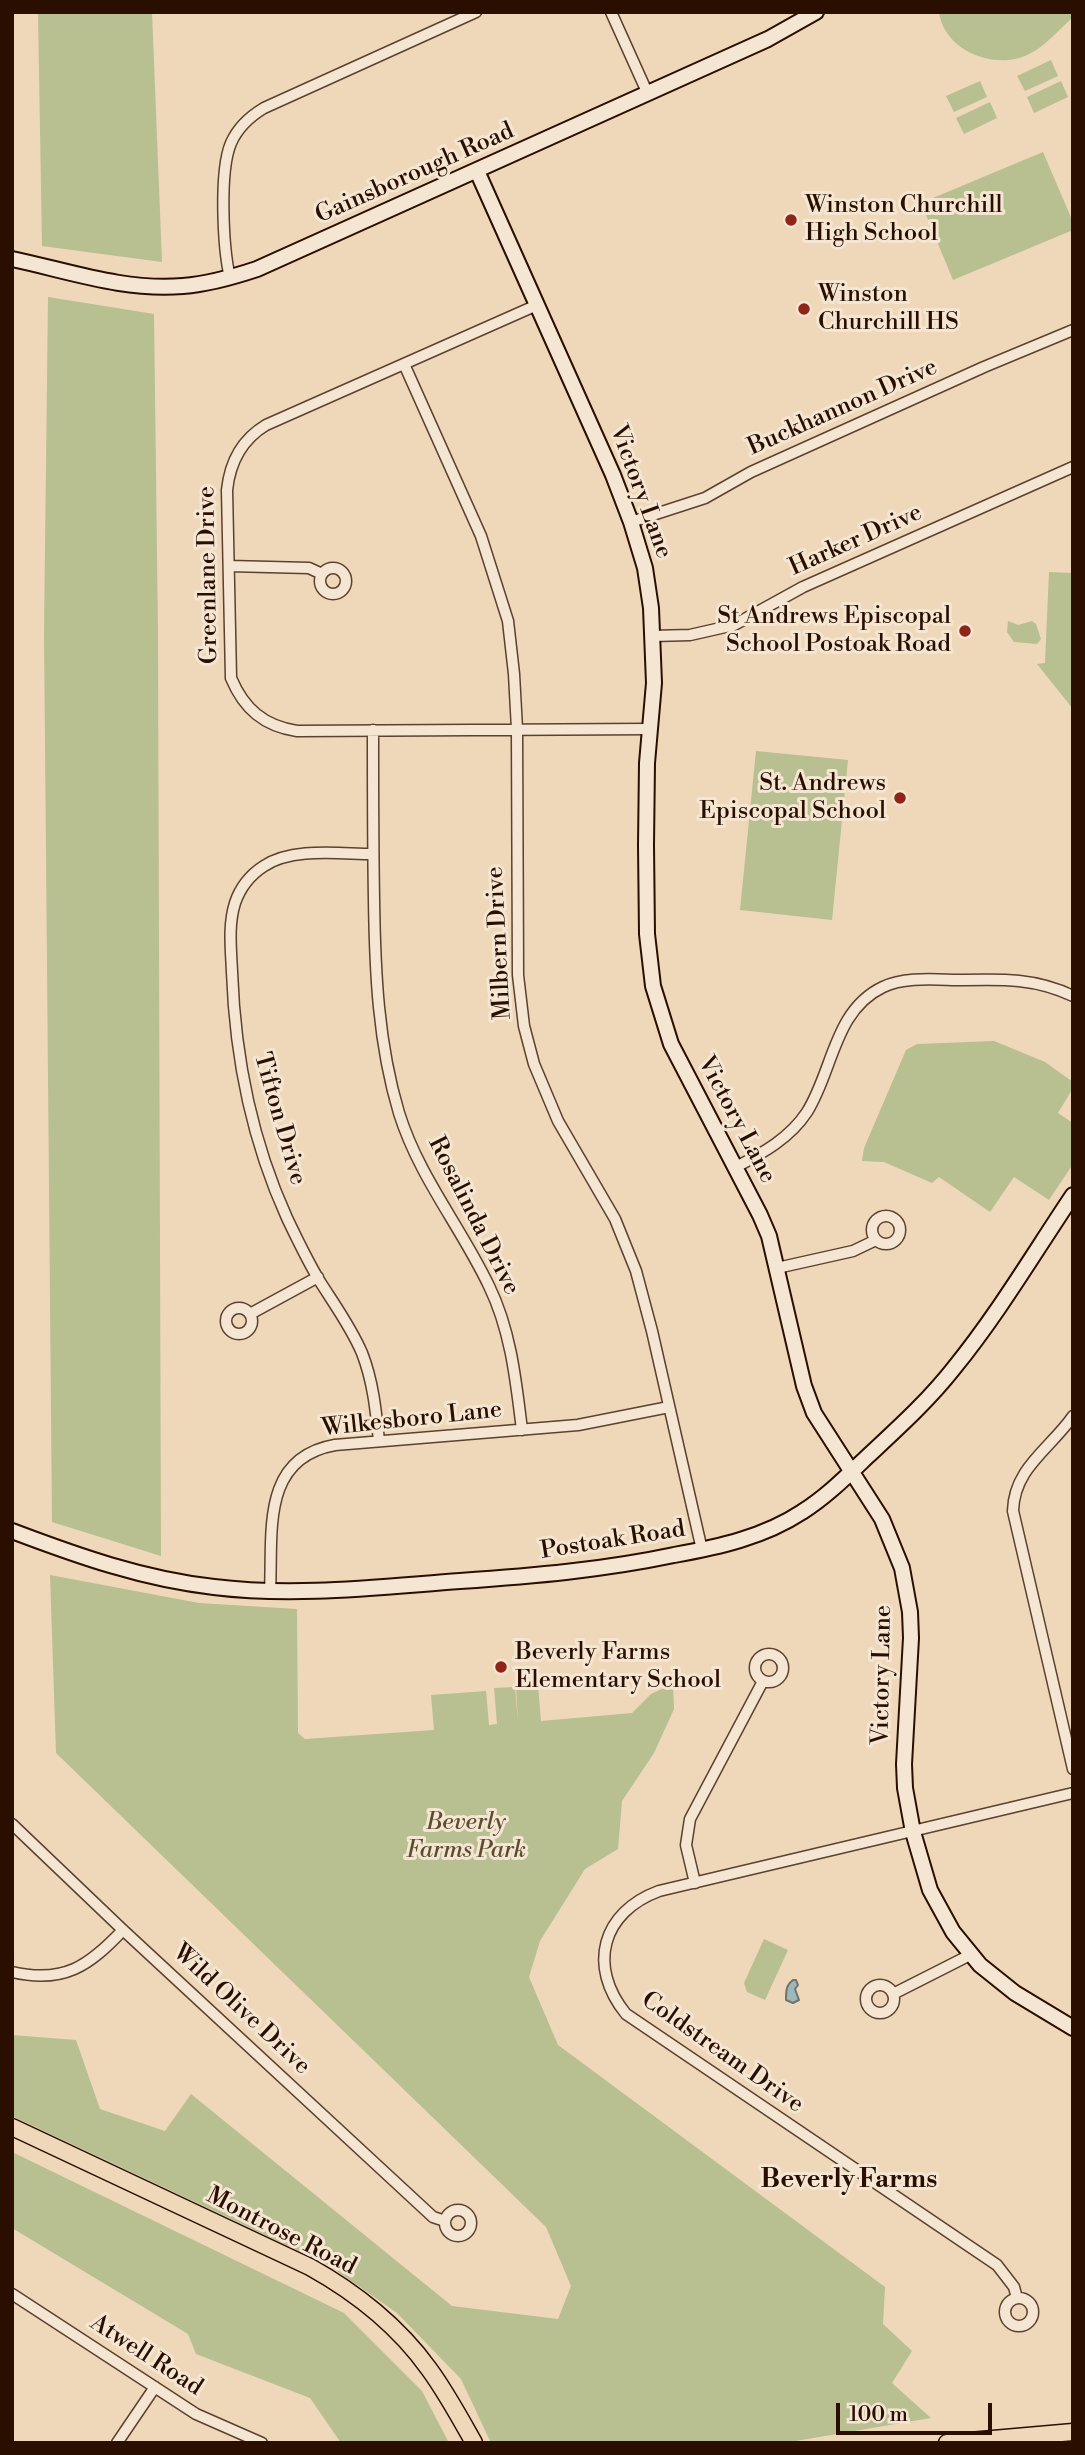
<!DOCTYPE html>
<html>
<head>
<meta charset="utf-8">
<style>
	body { margin:0 }
	#map { position:relative; width:1085px; height:2455px; overflow:hidden; background:#eed8b9; font-family:"Libre Bodoni",serif }
	canvas { display:block }
	.frame { position:absolute; inset:0; border:14px solid #2a0f00; pointer-events:none }
	.scale { position:absolute; left:836px; top:2403px; width:156px; height:32px; box-sizing:border-box; border:4px solid #2a0f00; border-top:0; padding-left:9px; font-size:21px; line-height:24px; white-space:nowrap; color:#2a0f00; -webkit-text-stroke:5px #f4e6d2; paint-order:stroke }
</style>
</head>
<body>
<div id="map">
<canvas width="1085" height="2455"></canvas>
<div class="frame"></div>
<div class="scale">100 m</div>
</div>
<script>
const g = document.querySelector('canvas').getContext('2d');
g.lineJoin = 'round';
function fill(path, color) {
  g.fillStyle = color;
  g.fill(path, 'evenodd');
}
function strokePath(path, color, width, dash) {
  g.strokeStyle = color;
  g.lineWidth = width;
  g.lineCap = dash ? 'butt' : 'round';
  g.setLineDash(dash || []);
  g.stroke(path);
}
function label(font, color, halo, rows, align = 'center') {
  g.font = font + ' "Libre Bodoni",serif';
  g.lineWidth = 6;
  g.setLineDash([]);
  g.textBaseline = 'middle';
  g.strokeStyle = halo;
  g.fillStyle = color;
  for (const [text, x, y, turn = 0] of rows) {
    g.save();
    g.translate(x, y);
    g.rotate((+turn || 0) * Math.PI / 180);
    g.textAlign = isNaN(turn) ? turn : align;
    if (halo) g.strokeText(text, 0, 0);
    g.fillText(text, 0, 0);
    g.restore();
  }
}
fill(new Path2D(`
	M 38,12 L 152,12 L 162,262 L 42,246 Z
	M 939,12 L 1073,12 L 1073,17 C 1060,29 1046,45 1031,53 C 998,72 944,52 939,12 Z
	M 1051,60 L 1058,76 L 1025,91 L 1017,76 Z
	M 980,81 L 987,97 L 954,112 L 946,96 Z
	M 1061,81 L 1068,97 L 1034,113 L 1027,97 Z
	M 990,102 L 997,118 L 964,134 L 956,118 Z
	M 1043,152 L 1073,222 L 1073,230 L 953,280 L 921,203 Z
	M 48,297 L 154,314 L 158,634 L 161,1556 L 52,1522 L 44,632 Z
	M 1049,572 L 1073,573 L 1073,709 L 1037,664 L 1045,663 Z
	M 1008,621 L 1018,625 L 1032,621 L 1036,624 L 1041,639 L 1037,644 L 1014,642 L 1007,632 Z
	M 756,751 L 848,760 L 832,920 L 740,910 Z
	M 994,1041 L 1045,1062 L 1073,1082 L 1073,1088 L 1058,1113 L 1073,1123 L 1073,1164 L 1049,1200 L 1014,1177 L 990,1212 L 939,1177 L 932,1183 L 884,1162 L 862,1161 L 864,1148 L 906,1050 L 917,1044 Z
	M 50,1575 L 199,1603 L 297,1609 L 298,1733 L 305,1739 L 434,1730 L 431,1695 L 486,1691 L 489,1725 L 497,1724 L 494,1688 L 515,1687 L 518,1723 L 516,1687 L 538,1685 L 541,1721 L 632,1713 L 651,1694 L 673,1684 L 674,1709 L 654,1753 L 622,1801 L 618,1849 L 585,1869 L 540,1941 L 529,1977 L 558,2045 L 885,2287 L 883,2324 L 912,2351 L 892,2383 L 931,2418 L 784,2443 L 491,2443 L 461,2379 L 397,2313 L 327,2264 L 12,2116 L 12,2035 L 76,2040 L 100,2109 L 165,2131 L 191,2094 L 452,2306 L 558,2319 L 571,2286 L 546,2227 L 56,1753 Z
	M 764,1939 L 788,1950 L 765,2000 L 747,1992 L 744,1983 Z
	M 12,2152 L 344,2313 L 422,2391 L 449,2443 L 341,2443 L 310,2398 L 196,2354 L 188,2334 L 12,2228 Z`), '#b8bf90');
const water = new Path2D(`
	M 793,1980 L 796,1980 L 798,1985 L 795,1989 L 799,2000 L 793,2003 L 786,2000 C 786,1991 786,1985 793,1980 Z`);
fill(water, '#9db8b9');
strokePath(water, '#6f746f', 2);
const street = new Path2D(`
	M 611,12 L 647,92
	M 230,278 C 223,248 219,171 231,143 C 238,127 249,117 264,108 L 476,12
	M 537,305 L 266,425 C 241,440 230,462 227,490 L 231,678 C 244,709 264,726 297,731 L 649,729
	M 404,364 L 481,536 L 508,621 L 514,674 L 517,729 L 518,975 L 524,1026 L 534,1064 L 558,1121 L 615,1219 L 636,1271 L 652,1331 L 702,1550
	M 631,522 L 705,498 L 751,472 L 984,367 L 1073,330
	M 229,566 L 309,568 L 322,574
	M320 581a13 13 0 1 1 26 0a13 13 0 1 1-26 0Z
	M 653,636 L 690,635 L 734,625 L 803,587 L 1073,467
	M 373,730 C 373,786 373,843 374,899 C 375,972 378,1043 399,1113 C 419,1177 461,1227 489,1286 C 511,1331 516,1381 522,1430
	M 373,854 C 340,854 293,847 264,866 C 250,875 240,888 235,903 C 228,925 231,949 232,972 C 235,1056 252,1141 287,1218 C 297,1239 307,1260 319,1280 C 334,1304 351,1327 362,1353 C 373,1381 376,1411 379,1441
	M 736,1167 C 763,1153 790,1138 807,1112 C 833,1071 834,1010 883,987 C 906,976 938,980 963,980 C 1002,979 1036,978 1073,996
	M872 1230a14 14 0 1 1 28 0a14 14 0 1 1-28 0Z
	M 777,1268 L 853,1251 L 876,1240
	M226 1321a13 13 0 1 1 26 0a13 13 0 1 1-26 0Z
	M 250,1314 L 318,1277
	M 1073,1416 C 1050,1449 1014,1468 1013,1511 L 1073,1769
	M 270,1591 C 273,1534 260,1458 335,1445 L 578,1425 L 669,1407
	M755 1668a14 14 0 1 1 28 0a14 14 0 1 1-28 0Z
	M 12,1824 L 123,1930 L 433,2217 L 445,2221
	M 695,1883 L 686,1845 L 690,1819 L 763,1681
	M 12,1972 C 64,1984 89,1966 123,1930
	M866 1999a14 14 0 1 1 28 0a14 14 0 1 1-28 0Z
	M 893,1994 L 970,1955
	M445 2223a13 13 0 1 1 26 0a13 13 0 1 1-26 0Z
	M 12,2294 L 196,2414 L 262,2443
	M 1017,2298 L 1014,2287 L 997,2265 L 626,2014 C 587,1966 602,1912 659,1891 L 1073,1793
	M1005 2312a14 14 0 1 1 28 0a14 14 0 1 1-28 0Z
	M 117,2443 L 155,2387`);
const secondary = new Path2D(`
	M 477,171 L 613,475 L 631,522 L 645,568 L 651,608 L 654,683 L 647,763 L 646,845 L 647,934 L 653,986 L 671,1044 L 760,1215 L 769,1236 L 804,1386 L 814,1413 L 882,1519 L 902,1568 L 910,1612 L 911,1638 L 904,1764 L 905,1788 L 913,1832 L 930,1890 L 953,1932 L 980,1965 L 1015,1993 L 1073,2028
	M 12,259 C 69,271 124,291 183,286 C 209,284 233,277 257,269 L 768,39 L 816,12
	M 12,1531 C 78,1556 143,1579 214,1587 C 295,1597 378,1587 460,1581 C 533,1576 603,1570 674,1555 C 719,1547 764,1537 802,1512 C 826,1497 847,1476 868,1456 C 898,1428 929,1400 954,1368 C 998,1314 1034,1253 1073,1195`);
const primary = new Path2D(`
	M 12,2127 L 310,2267 C 355,2292 399,2327 429,2369 C 446,2392 460,2418 474,2443
	M 947,2443 L 1073,2432`);
strokePath(street, '#5b412e', 13);
strokePath(secondary, '#2a0f00', 18);
strokePath(primary, '#2a0f00', 19);
strokePath(street, '#f4e6d2', 10);
strokePath(secondary, '#f4e6d2', 14);
strokePath(primary, '#eed8b9', 16);
for (const [x, y, r, color] of [
	[791,220,7,"#8f2418"],
	[804,309,7,"#8f2418"],
	[965,631,7,"#8f2418"],
	[900,798,7,"#8f2418"],
	[501,1667,7,"#8f2418"]
]) {
  const dot = new Path2D();
  dot.arc(x, y, r, 0, 2 * Math.PI);
  g.fillStyle = color;
  g.fill(dot);
  strokePath(dot, '#f4e6d2', 2.5);
}
label('24px', '#2a0f00', '#f4e6d2', [
	["Gainsborough Road",415,174,-24],
	["Buckhannon Drive",843,408,-24],
	["Victory Lane",640,492,70],
	["Harker Drive",856,541,-24],
	["Greenlane Drive",209,575,-91],
	["Milbern Drive",500,943,-93],
	["Tifton Drive",279,1119,74],
	["Victory Lane",736,1120,62],
	["Rosalinda Drive",473,1216,63],
	["Wilkesboro Lane",412,1420,-6],
	["Postoak Road",613,1541,-9],
	["Victory Lane",883,1675,-89],
	["Wild Olive Drive",241,2010,43],
	["Coldstream Drive",722,2053,35],
	["Montrose Road",281,2232,27],
	["Atwell Road",146,2356,33]
]);
label('24px', '#2a0f00', '#f4e6d2', [
	["Winston Churchill",805,206],
	["High School",805,234],
	["Winston",818,295],
	["Churchill HS",818,323],
	["St Andrews Episcopal",951,617,"right"],
	["School Postoak Road",951,645,"right"],
	["St. Andrews",886,784,"right"],
	["Episcopal School",886,812,"right"],
	["Beverly Farms",515,1653],
	["Elementary School",515,1681]
], 'left');
label('italic 24px', '#5c4d32', '#f4e6d2', [
	["Beverly",466,1823],
	["Farms Park",466,1851]
]);
label('bold 26px', '#2a0f00', '#f4e6d2', [
	["Beverly Farms",849,2181]
]);
</script>
</body>
</html>
